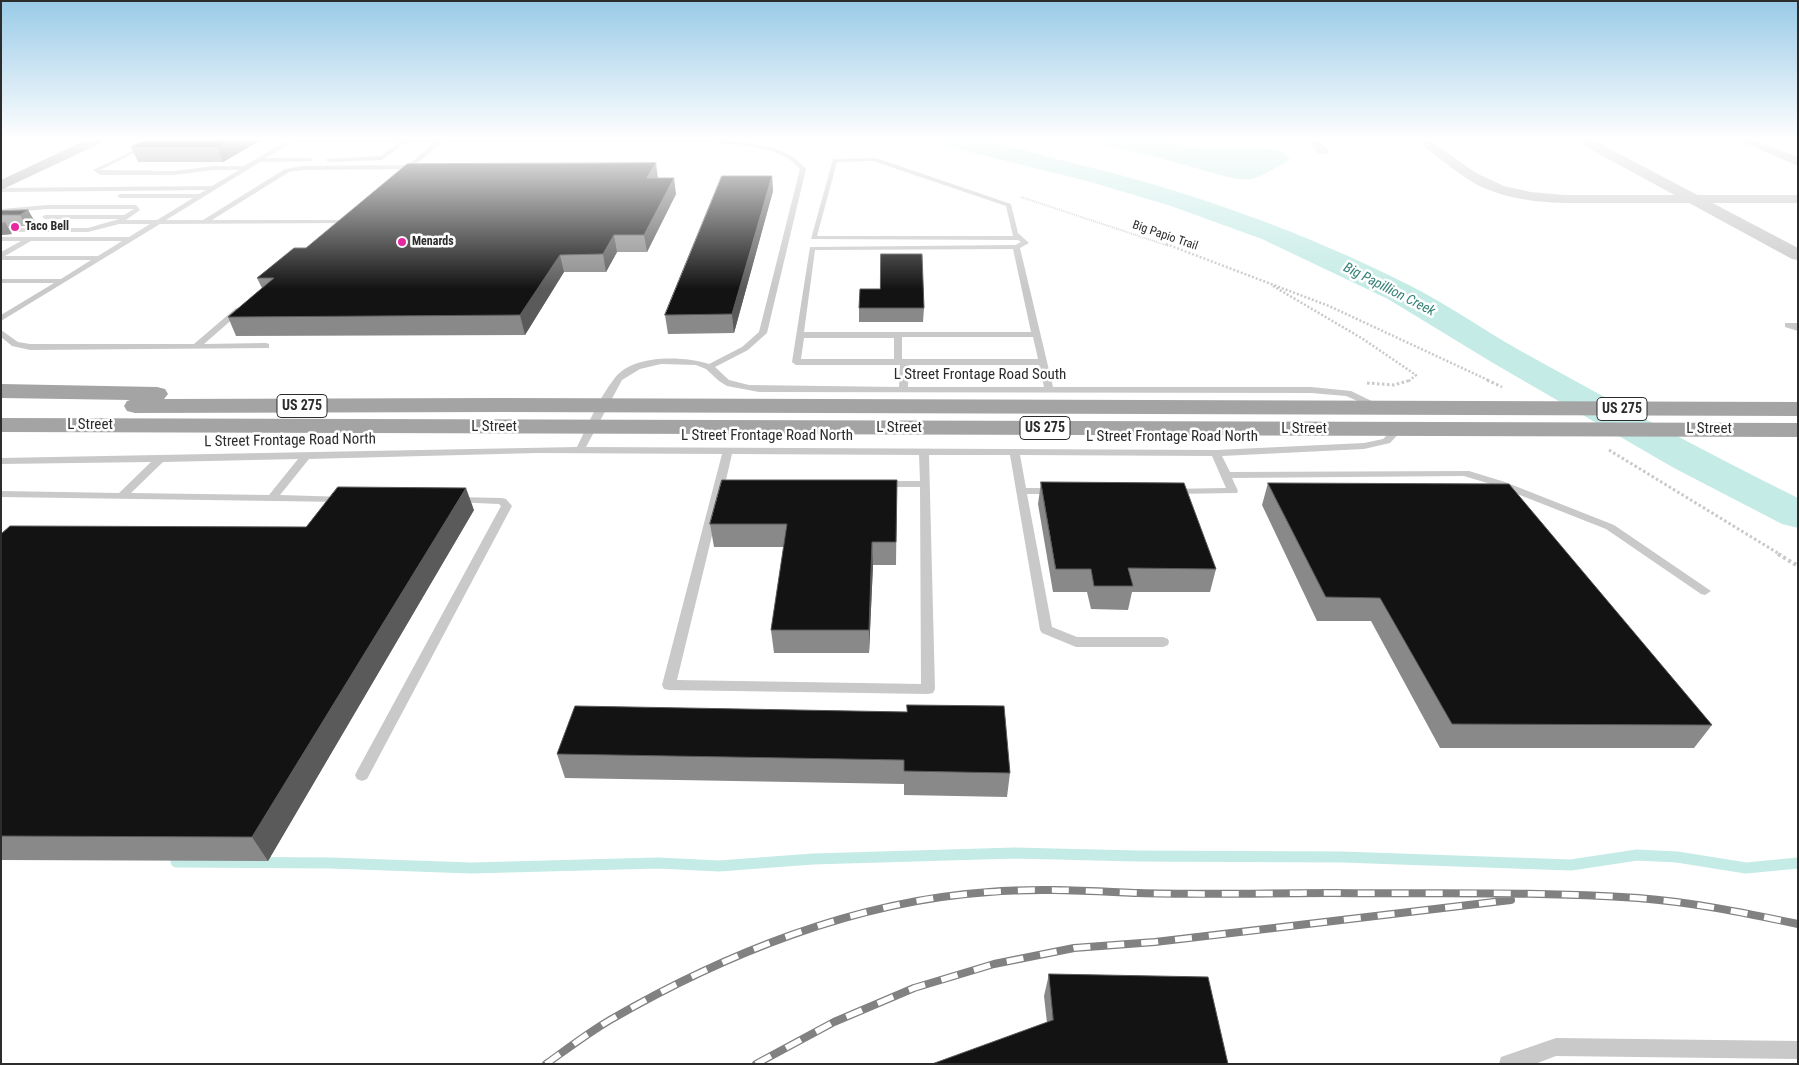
<!DOCTYPE html>
<html>
<head>
<meta charset="utf-8">
<style>
	body { margin:0 }
	#map { position:relative; width:1799px; height:1065px; overflow:hidden; background:#fff; font-family:"Roboto Condensed",sans-serif }
	canvas { display:block }
	.frame { position:absolute; inset:0; border:2px solid #2c2c2c; pointer-events:none }
</style>
</head>
<body>
<div id="map">
<canvas width="1799" height="1065"></canvas>
<div class="frame"></div>
</div>
<script>
const g = document.querySelector('canvas').getContext('2d');
g.lineJoin = 'round';
function fill(path, color) {
  g.fillStyle = color;
  g.fill(path, 'evenodd');
}
function strokePath(path, color, width, dash) {
  g.strokeStyle = color;
  g.lineWidth = width;
  g.lineCap = dash ? 'butt' : 'round';
  g.setLineDash(dash || []);
  g.stroke(path);
}
function label(font, color, halo, rows, align = 'center') {
  g.font = font + ' "Roboto Condensed",sans-serif';
  g.lineWidth = 5;
  g.setLineDash([]);
  g.textBaseline = 'middle';
  g.strokeStyle = halo;
  g.fillStyle = color;
  for (const [text, x, y, turn = 0] of rows) {
    g.save();
    g.translate(x, y);
    g.rotate((+turn || 0) * Math.PI / 180);
    g.textAlign = isNaN(turn) ? turn : align;
    if (halo) g.strokeText(text, 0, 0);
    g.fillText(text, 0, 0);
    g.restore();
  }
}
fill(new Path2D(`
	M 1089,140 L 1150,140 L 1202,148 L 1264,148 L 1278,151 L 1287,156 L 1290,160 C 1278,166 1264,176 1252,179 C 1235,182 1202,169 1185,165 C 1153,156 1121,149 1089,140 Z`), '#c4ebe5');
strokePath(new Path2D(`
	M 176,862 L 331,863 L 471,868 L 658,863 L 719,866 L 813,859 L 1015,853 L 1136,856 L 1342,857 L 1571,865 L 1637,855 L 1677,857 L 1746,868 L 1798,863`), '#c4ebe5', 11);
fill(new Path2D(`
	M 939,140 C 985,135 1033,154 1077,164 C 1192,192 1304,232 1409,285 C 1447,304 1482,329 1519,350 C 1611,401 1703,451 1798,498 L 1798,528 L 1782,524 L 1674,468 L 1493,363 L 1388,299 L 1262,239 L 1168,205 L 1087,181 L 942,145 Z`), '#c4ebe5');
strokePath(new Path2D(`
	M 831,140 L 853,144
	M 1021,197 L 1169,246`), '#c9c9c9', 2, [1, 1]);
strokePath(new Path2D(`
	M 1166,244 L 1329,306 L 1490,381
	M 1273,286 L 1363,339 L 1416,375 L 1409,381`), '#c9c9c9', 2.5, [2, 2]);
strokePath(new Path2D(`
	M 1487,380 L 1502,387
	M 1367,383 L 1394,385 L 1411,380
	M 1609,450 L 1781,555`), '#c9c9c9', 3, [2.5, 2.5]);
strokePath(new Path2D(`
	M 1778,554 L 1798,566`), '#c9c9c9', 4, [3, 3]);
fill(new Path2D(`
	M 155,140 L 161,140 L 100,170 L 174,171 L 213,166 L 244,166 L 288,140 L 716,140 C 747,143 785,143 806,169 L 767,333 L 748,350 L 715,367 L 729,380 L 749,385 L 899,387 L 900,365 L 796,365 L 792,362 L 810,247 L 1015,245 L 1021,242 L 1018,240 L 811,239 L 833,159 L 876,158 L 1011,204 L 1018,233 L 1029,243 L 1020,248 L 1053,387 L 1311,387 L 1351,391 L 1384,407 L 1382,409 L 1376,409 L 1346,396 L 1311,393 L 759,392 L 727,386 L 719,381 L 706,369 L 696,365 L 661,364 L 640,369 L 622,380 L 586,447 L 1216,450 L 1364,443 L 1383,439 L 1395,427 L 1398,426 L 1403,429 L 1390,443 L 1364,449 L 1222,456 L 1230,472 L 1469,471 L 1505,482 L 1614,525 L 1711,591 L 1705,595 L 1701,594 L 1606,529 L 1497,486 L 1464,476 L 1232,478 L 1238,491 L 1237,493 L 1172,494 L 1168,493 L 1167,491 L 1168,489 L 1226,488 L 1212,456 L 1020,455 L 1026,488 L 1054,488 L 1059,491 L 1054,494 L 1027,494 L 1052,627 L 1077,637 L 1163,637 L 1168,639 L 1169,642 L 1168,645 L 1163,647 L 1076,647 L 1042,633 L 1040,630 L 1010,455 L 929,455 L 935,689 L 933,693 L 928,694 L 669,690 L 664,689 L 662,685 L 722,454 L 538,453 L 309,459 L 280,495 L 347,497 L 348,499 L 347,501 L 343,502 L 1,497 L 1,491 L 119,493 L 151,462 L 1,464 L 1,458 L 577,447 C 588,425 599,398 614,379 C 632,354 683,356 709,364 L 742,347 L 759,332 L 800,169 C 779,145 743,146 714,143 L 442,143 L 405,173 L 402,171 L 404,169 L 303,170 L 289,172 L 212,220 L 344,220 L 346,221 L 346,223 L 160,224 L 1,321 L 1,315 L 54,283 L 1,283 L 1,279 L 61,279 L 91,260 L 1,260 L 1,252 L 21,241 L 1,241 L 1,237 L 129,237 L 150,224 L 119,224 L 88,232 L 1,232 L 1,228 L 88,228 L 119,219 L 45,219 L 42,217 L 45,215 L 124,215 L 134,209 L 47,209 L 1,213 L 1,209 L 47,205 L 136,205 L 140,210 L 126,220 L 157,220 L 193,198 L 120,198 L 117,196 L 120,194 L 199,194 L 206,190 L 1,192 L 1,188 L 212,186 L 239,170 L 213,170 L 174,175 L 100,175 L 93,170 ZM 291,143 L 398,143 L 381,156 L 326,159 L 328,162 L 382,160 L 405,143 L 435,143 L 408,165 L 303,166 L 285,169 L 203,220 L 166,220 L 260,162 L 313,161 L 311,158 L 265,158 ZM 873,161 L 1006,206 L 1013,236 L 817,236 L 837,162 ZM 31,241 L 122,241 L 98,256 L 5,256 ZM 1013,249 L 1031,332 L 804,332 L 815,250 ZM 902,337 L 1033,337 L 1038,359 L 902,359 ZM 804,338 L 894,338 L 894,359 L 801,359 ZM 909,365 L 1039,365 L 1044,387 L 908,387 ZM 732,454 L 919,455 L 920,481 L 882,481 L 877,484 L 882,487 L 920,487 L 921,684 L 677,680 L 724,486 L 732,485 L 733,483 L 732,481 L 726,480 ZM 298,459 L 269,495 L 131,493 L 163,462 Z
	M 236,308 L 243,310 L 204,344 L 266,343 L 269,344 L 269,348 L 30,350 L 12,346 L 1,337 L 1,330 L 18,342 L 30,344 L 194,344 Z
	M 1785,323 L 1798,323 L 1798,331 L 1785,327 Z
	M 456,497 L 502,498 L 506,499 L 512,506 L 367,779 L 362,781 L 357,779 L 355,775 L 357,771 L 501,506 L 499,504 L 452,502 L 451,500 Z
	M 1556,1038 L 1798,1041 L 1798,1059 L 1556,1056 L 1535,1064 L 1499,1064 L 1501,1057 Z`), '#c9c9c9');
fill(new Path2D(`
	M 1305,140 L 1317,140 L 1329,151 L 1327,154 L 1319,154 Z
	M 1417,140 L 1429,140 L 1476,173 L 1504,186 L 1531,192 L 1564,195 L 1798,195 L 1798,203 L 1564,203 C 1534,202 1501,198 1474,183 C 1454,171 1437,156 1418,142 Z
	M 1741,140 L 1755,140 L 1798,157 L 1798,166 L 1742,142 Z`), '#c9c9c9');
fill(new Path2D(`
	M 1577,140 L 1593,140 L 1798,248 L 1798,260 L 1792,259 L 1579,143 Z`), '#c9c9c9');
fill(new Path2D(`
	M 86,140 L 103,140 L 101,143 L 1,190 L 1,180 Z
	M 1,384 L 157,387 L 165,389 L 168,394 L 164,399 L 502,398 L 1798,402 L 1798,416 L 502,412 L 135,413 L 127,411 L 124,406 L 127,401 L 130,400 L 1,398 Z
	M 1,418 L 1798,423 L 1798,437 L 1,432 Z`), '#a4a4a4');
const rail = new Path2D(`
	M 546,1064 C 567,1049 588,1033 610,1020 C 724,954 856,901 989,892 C 1039,888 1088,891 1138,893 C 1203,895 1268,893 1333,893 C 1434,894 1536,891 1638,898 C 1692,902 1745,913 1798,924
	M 756,1064 L 834,1022 L 914,988 L 994,964 L 1074,948 L 1155,942 L 1511,900`);
strokePath(rail, '#818181', 8);
strokePath(rail, '#fff', 5.5, [17]);
fill(new Path2D(`
	M 261,140 L 223,162 L 138,162 L 131,147 Z
	M 772,176 L 773,191 L 734,333 L 668,334 L 665,315 Z
	M 658,178 L 676,194 L 647,252 L 617,252 L 606,272 L 564,272 L 525,335 L 236,336 L 228,317 L 262,288 L 257,278 L 306,248 Z
	M 28,210 L 35,222 L 26,226 L 8,227 L 12,234 L 1,235 L 1,211 Z
	M 859,308 L 924,308 L 923,322 L 859,322 Z
	M 897,480 L 896,565 L 873,565 L 869,653 L 774,653 L 771,630 L 784,547 L 714,547 L 710,524 Z
	M 1041,482 L 1216,569 L 1210,592 L 1132,592 L 1128,610 L 1091,609 L 1087,592 L 1053,592 L 1038,504 Z
	M 1268,483 L 1712,725 L 1694,748 L 1440,748 L 1371,621 L 1317,621 L 1262,505 Z
	M 474,510 L 268,861 L 1,860 L 1,534 L 306,527 Z
	M 575,706 L 1010,773 L 1007,797 L 904,795 L 904,784 L 565,778 L 557,754 Z
	M 1049,974 L 1228,1064 L 1047,1023 L 1044,996 Z`), '#898989');
fill(new Path2D(`
	M 231,140 L 261,140 L 223,162 L 217,147 Z
	M 656,163 L 658,179 L 647,178 Z
	M 772,176 L 773,191 L 734,333 L 732,314 Z
	M 674,178 L 676,194 L 647,252 L 644,235 Z
	M 28,210 L 35,222 L 26,226 L 20,215 Z
	M 5,222 L 12,234 L 1,235 L 1,223 Z
	M 614,235 L 617,252 L 606,272 L 603,254 Z
	M 560,255 L 564,272 L 525,335 L 520,315 Z
	M 466,488 L 474,510 L 268,861 L 252,837 Z
	M 872,542 L 873,565 L 869,653 L 869,630 Z`), '#5a5a5a');
const building = new Path2D(`
	M 146,140 L 231,140 L 217,147 L 131,147 Z
	M 656,163 L 647,178 L 674,178 L 644,235 L 614,235 L 603,254 L 560,255 L 520,315 L 228,317 L 274,278 L 257,278 L 294,248 L 306,248 L 407,164 Z
	M 722,176 L 772,176 L 732,314 L 665,315 Z
	M 28,210 L 20,215 L 1,215 L 1,211 Z
	M 881,254 L 922,254 L 924,308 L 859,308 L 860,289 L 880,289 Z
	M 722,480 L 897,480 L 896,542 L 872,542 L 869,630 L 771,630 L 787,524 L 710,524 Z
	M 1041,482 L 1184,483 L 1216,569 L 1128,568 L 1133,586 L 1094,586 L 1091,569 L 1056,569 Z
	M 1268,483 L 1509,484 L 1712,725 L 1452,724 L 1380,598 L 1326,597 Z
	M 338,487 L 466,488 L 252,837 L 1,836 L 1,534 L 10,526 L 306,527 Z
	M 907,705 L 1004,706 L 1010,773 L 904,771 L 904,760 L 557,754 L 575,706 L 907,712 Z
	M 1049,974 L 1208,977 L 1228,1064 L 932,1064 L 1053,1020 Z`);
fill(building, '#131313');
strokePath(building, '#5a5a5a', 1);
const sky = g.createLinearGradient(0, 0, 0, 289);
sky.addColorStop(0, '#99cae7');
sky.addColorStop(0.48, '#fff');
sky.addColorStop(1, '#ffffff00');
g.fillStyle = sky;
g.fillRect(0, 0, 1799, 289);
for (const [x, y, r, color] of [
	[15,227,5,"#e828a0"],
	[402,242,5,"#e828a0"]
]) {
  const dot = new Path2D();
  dot.arc(x, y, r, 0, 2 * Math.PI);
  g.fillStyle = color;
  g.fill(dot);
  strokePath(dot, '#fff', 2);
}
label('bold 12px', '#2c2c2c', '#fff', [
	["Taco Bell",25,227],
	["Menards",412,242]
], 'left');
label('12px', '#2c2c2c', '#fff', [
	["Big Papio Trail",1165,236,19]
]);
label('italic 14px', '#358276', '#fff', [
	["Big Papillion Creek",1389,290,27]
]);
for (const [x, y, w] of [
	[302,406,50],
	[1622,409,50],
	[1045,428,50]
]) {
  const box = new Path2D();
  box.roundRect(x - w / 2, y - 11.5, w, 23, 4);
  g.fillStyle = '#fff';
  g.fill(box);
  strokePath(box, '#2c2c2c', 1);
}
label('bold 14px', '#2c2c2c', null, [
	["US 275",302,406],
	["US 275",1622,409],
	["US 275",1045,428]
]);
label('15px', '#2c2c2c', '#fff', [
	["L Street Frontage Road South",980,375],
	["L Street",90,425],
	["L Street",494,427],
	["L Street",899,428],
	["L Street",1304,429],
	["L Street",1709,429],
	["L Street Frontage Road North",767,436],
	["L Street Frontage Road North",1172,437],
	["L Street Frontage Road North",290,441,-1]
]);
</script>
</body>
</html>
